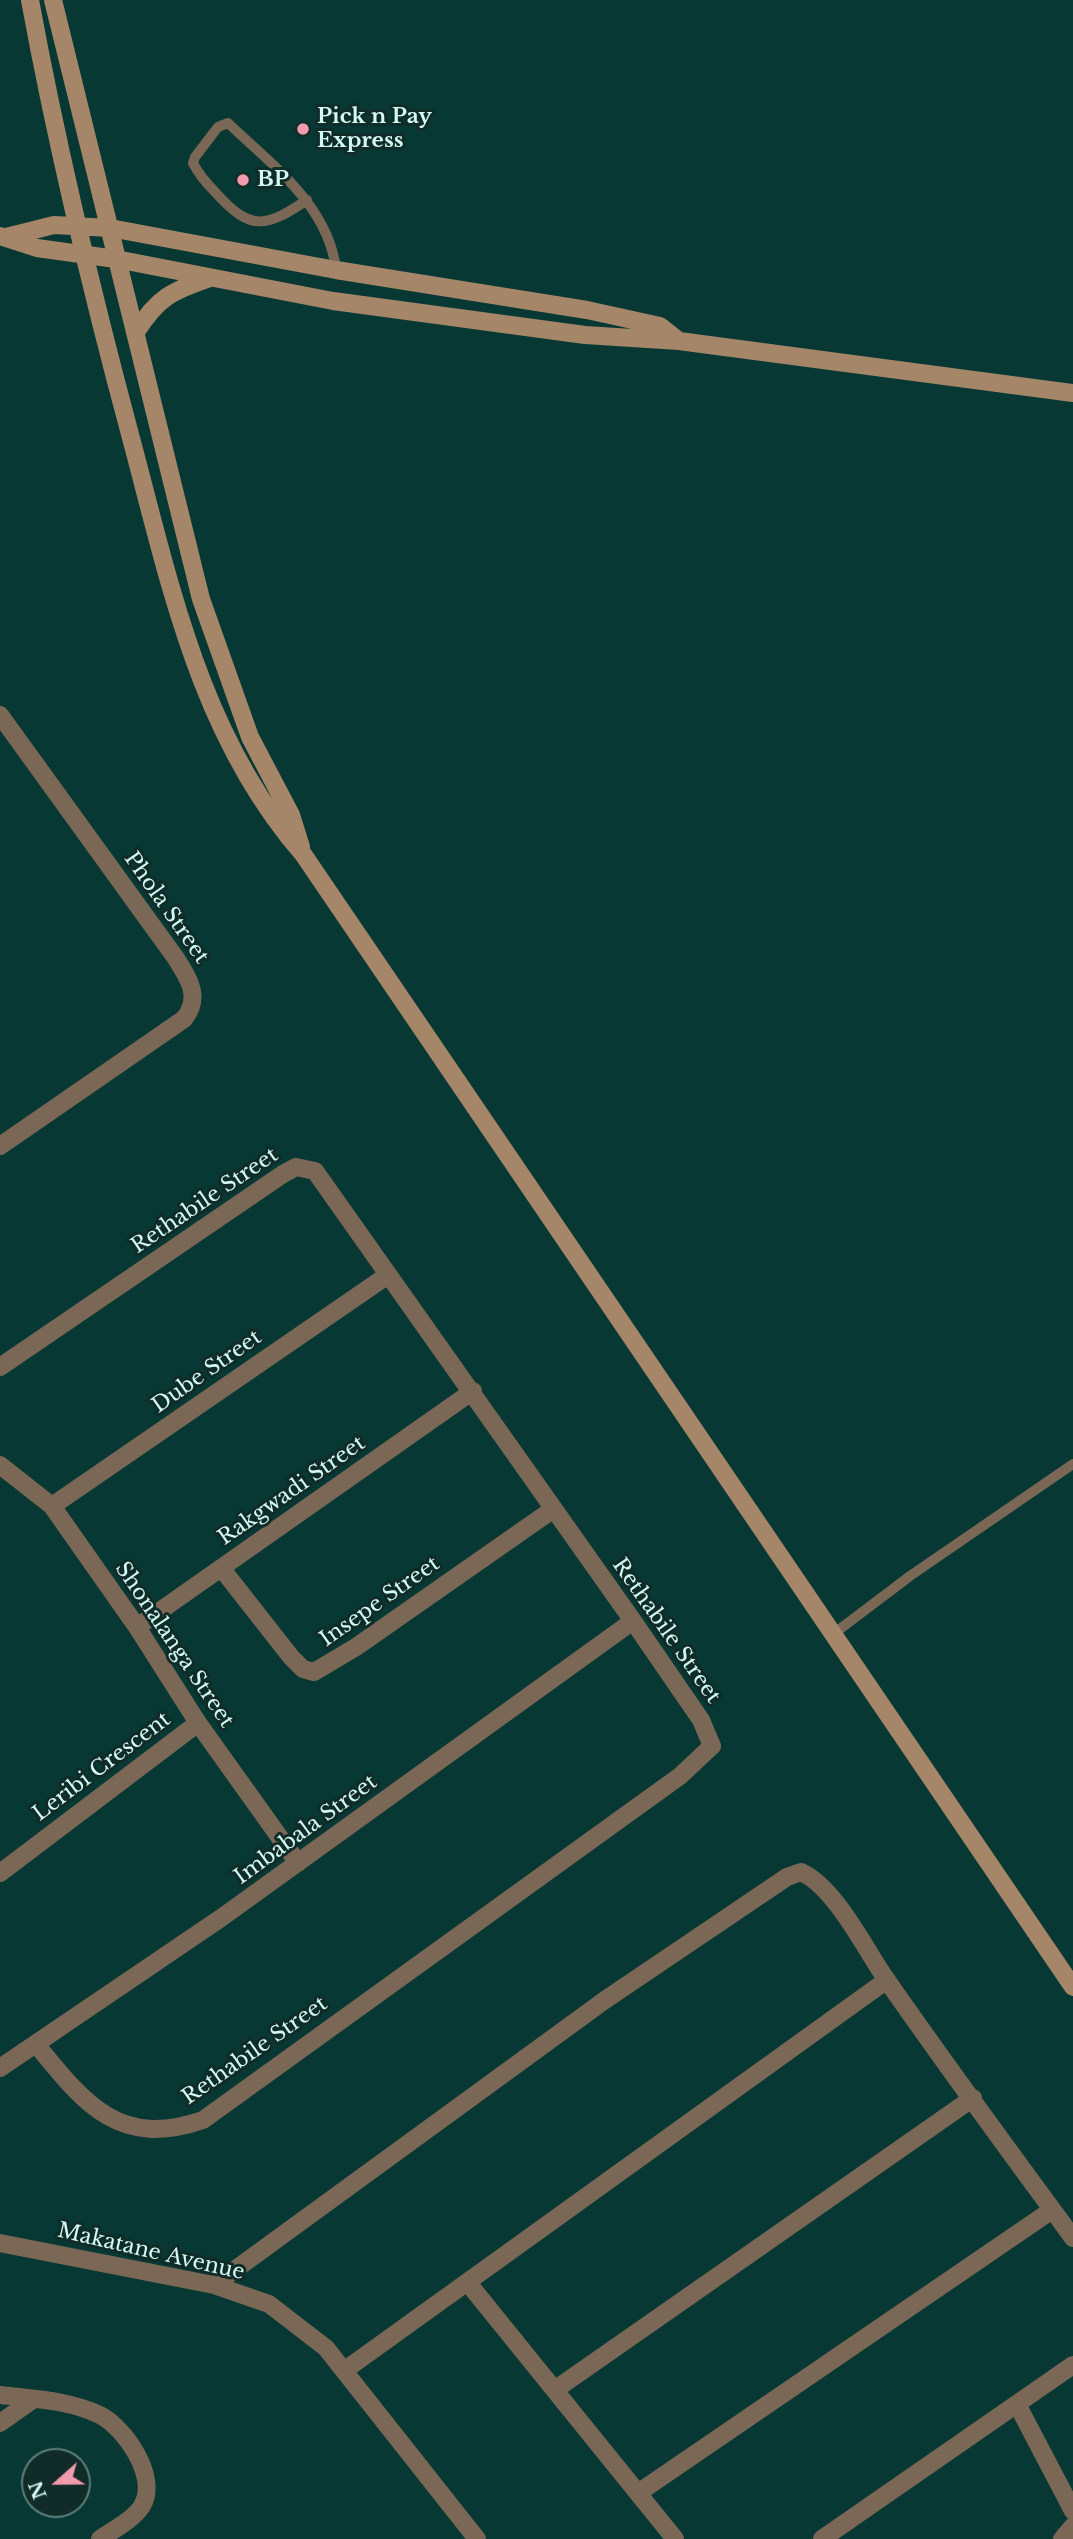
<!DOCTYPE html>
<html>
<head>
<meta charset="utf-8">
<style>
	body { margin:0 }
	#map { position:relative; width:1073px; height:2539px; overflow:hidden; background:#073833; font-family:"Libre Baskerville",serif }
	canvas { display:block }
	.north { position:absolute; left:21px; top:2448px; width:70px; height:70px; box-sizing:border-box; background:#112c28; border:2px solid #5e7e7a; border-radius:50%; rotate:249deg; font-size:19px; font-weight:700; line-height:28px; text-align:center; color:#d2faf4 }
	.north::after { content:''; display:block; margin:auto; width:24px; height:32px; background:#f29aae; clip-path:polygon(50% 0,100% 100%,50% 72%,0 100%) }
</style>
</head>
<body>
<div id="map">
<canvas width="1073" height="2539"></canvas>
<div class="north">N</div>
</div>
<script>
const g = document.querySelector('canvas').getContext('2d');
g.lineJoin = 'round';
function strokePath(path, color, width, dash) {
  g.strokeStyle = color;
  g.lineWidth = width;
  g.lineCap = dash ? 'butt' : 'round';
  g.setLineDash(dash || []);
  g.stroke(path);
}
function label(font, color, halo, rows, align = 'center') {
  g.font = font + ' "Libre Baskerville",serif';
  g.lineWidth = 6;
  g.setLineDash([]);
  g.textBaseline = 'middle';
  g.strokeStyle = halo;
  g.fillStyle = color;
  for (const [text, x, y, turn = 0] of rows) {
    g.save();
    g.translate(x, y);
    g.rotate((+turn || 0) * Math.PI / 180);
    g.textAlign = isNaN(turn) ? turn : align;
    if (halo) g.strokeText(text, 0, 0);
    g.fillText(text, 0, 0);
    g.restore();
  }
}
strokePath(new Path2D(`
	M 307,200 C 267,227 251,232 217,194 C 207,184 199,175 193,163 L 195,157 L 218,127 L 228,123 C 271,164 329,206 336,270
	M 832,1635 L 910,1576 L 1073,1464`), '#7b6755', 10);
strokePath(new Path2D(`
	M 0,715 L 175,957 C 188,977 202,997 184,1019 L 0,1146
	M 0,1367 L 283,1174 L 296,1167 L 315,1171 L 633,1621 L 701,1720 L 712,1746 L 680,1776 L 203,2120 C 119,2149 84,2103 36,2044
	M 0,1465 L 52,1506 L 137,1627 L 198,1723 L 298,1863
	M 52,1506 L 388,1275
	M 222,1569 L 291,1657 L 303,1669 L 314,1672 L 356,1647 L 552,1510
	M 137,1627 L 473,1391
	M 0,1873 L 198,1723
	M 0,2068 L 221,1918 L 633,1621
	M 0,2243 L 214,2285 L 269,2304 L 326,2348 L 477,2539
	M 468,2283 L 675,2539
	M 214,2285 L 605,2000 L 787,1877 L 801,1872 C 835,1887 865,1949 886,1979 C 947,2067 1010,2152 1073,2238
	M 345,2370 L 887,1980
	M 556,2389 L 973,2098
	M 0,2395 C 33,2399 69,2400 100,2415 C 125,2428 159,2477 142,2506 C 133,2520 113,2530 100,2539
	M 1018,2406 L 1073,2511
	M 0,2423 L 34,2399
	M 638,2493 L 1052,2210
	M 822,2539 L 1073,2365
	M 1062,2539 L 1073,2526`), '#7b6755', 18);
strokePath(new Path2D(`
	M 30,0 C 57,147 92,293 131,438 C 170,584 200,736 303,854 L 1073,1987
	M 53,0 L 201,599 L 250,737 L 291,815 L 301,847
	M 0,236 L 37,248 L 116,259 L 333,301 L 585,335 L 679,341 L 1073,393
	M 6,237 L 54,225 L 110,228 L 336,270 L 587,310 L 660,326 L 679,341
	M 136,332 C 158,297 172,291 210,278`), '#a58668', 18);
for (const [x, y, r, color] of [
	[303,129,7,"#f29aae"],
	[243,180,7,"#f29aae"]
]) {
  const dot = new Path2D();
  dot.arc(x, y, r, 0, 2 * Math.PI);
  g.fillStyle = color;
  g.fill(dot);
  strokePath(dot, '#112c28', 2.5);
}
label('bold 21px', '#d2faf4', '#112c28', [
	["Pick n Pay",317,117],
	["Express",317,141],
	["BP",257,180]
], 'left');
label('21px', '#d2faf4', '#112c28', [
	["Phola Street",166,908,55],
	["Rethabile Street",205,1201,-34],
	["Dube Street",207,1372,-35],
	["Rakgwadi Street",292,1491,-35],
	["Insepe Street",380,1602,-35],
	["Rethabile Street",666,1631,55],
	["Shonalanga Street",174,1645,56],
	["Leribi Crescent",102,1767,-37],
	["Imbabala Street",306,1830,-36],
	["Rethabile Street",255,2051,-35],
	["Makatane Avenue",151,2252,13]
]);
</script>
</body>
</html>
